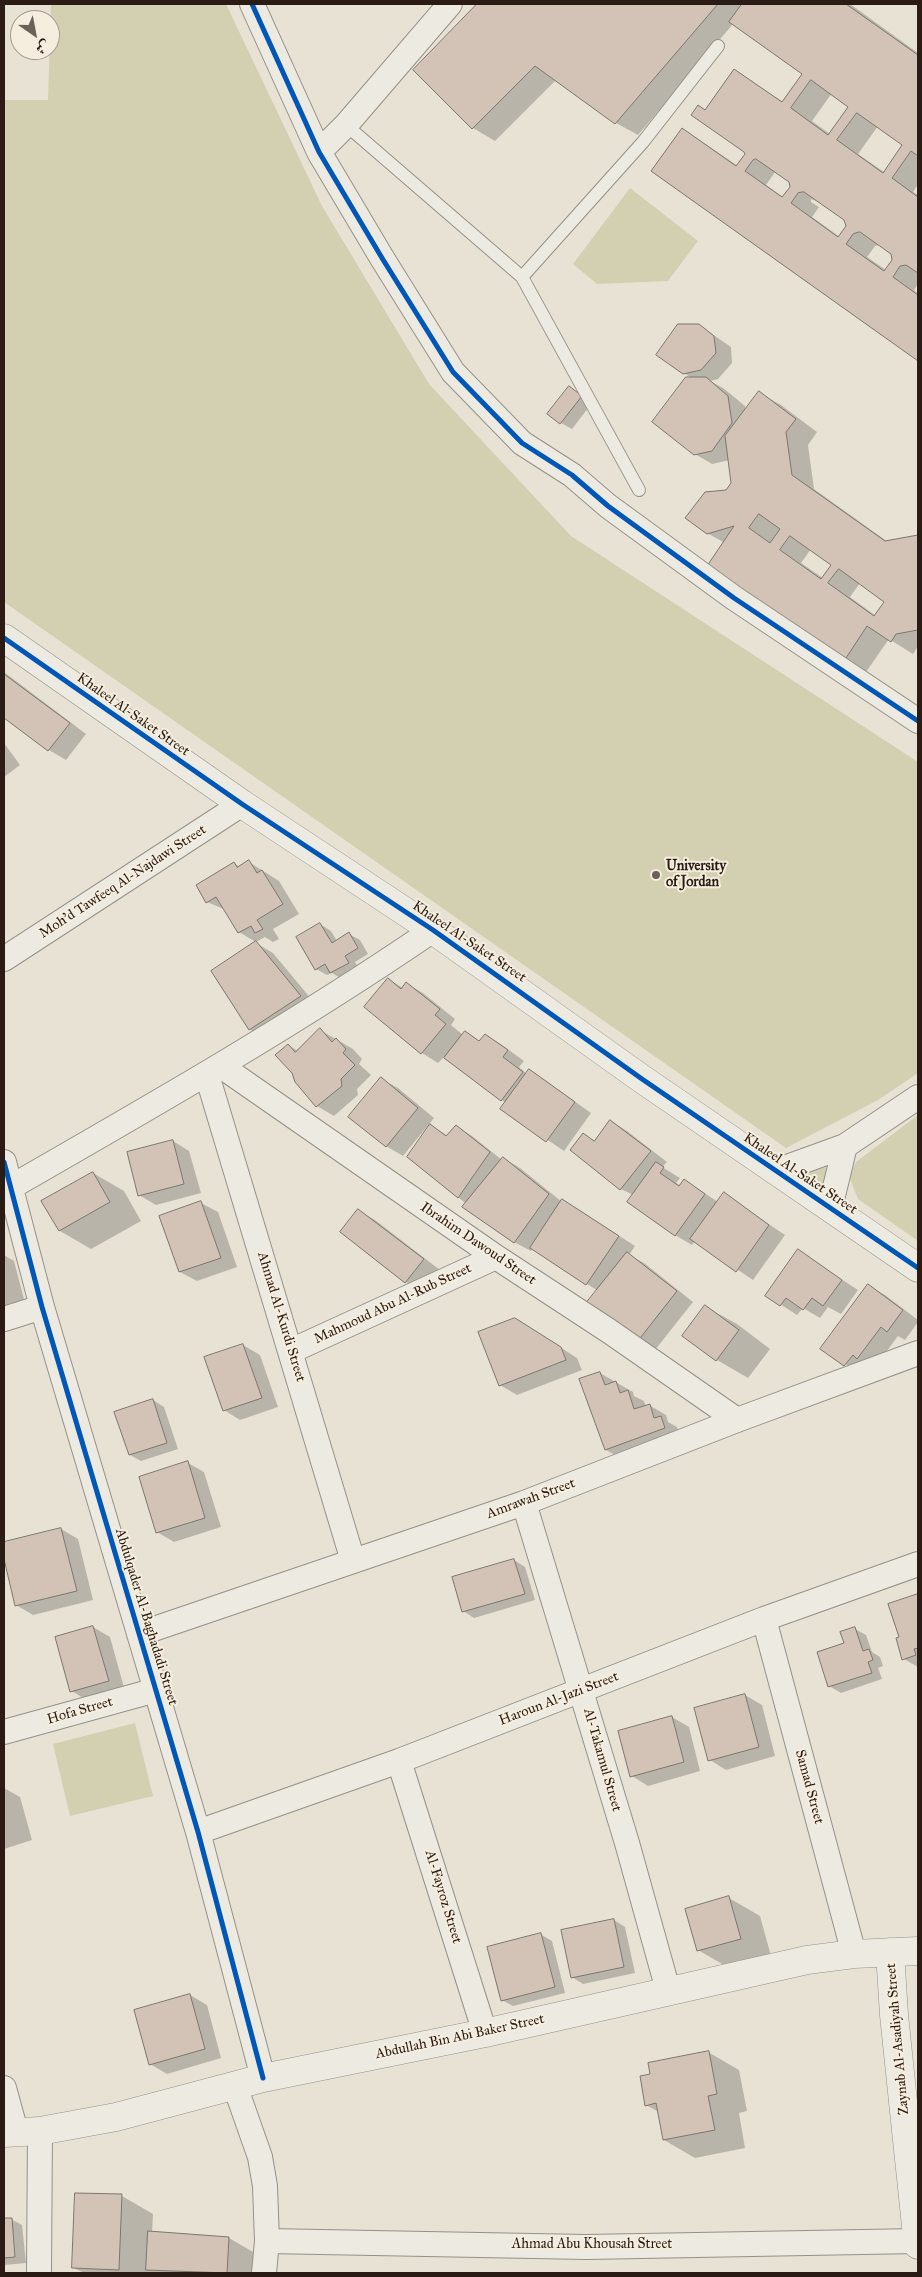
<!DOCTYPE html>
<html>
<head>
<meta charset="utf-8">
<style>
	body { margin:0 }
	#map { position:relative; width:922px; height:2277px; overflow:hidden; background:#e7e2d4; font-family:"IM FELL Great Primer",Amiri,serif }
	canvas { display:block }
	.frame { position:absolute; inset:0; border:5px solid #2a1b14; pointer-events:none }
	.north { position:absolute; left:10px; top:10px; width:50px; height:50px; box-sizing:border-box; background:#f5eede; border:1px solid #a49a8d; border-radius:50%; rotate:147deg; font-size:14px; font-weight:700; line-height:20px; text-align:center; color:#2a1b14 }
	.north::after { content:''; display:block; margin:auto; width:18px; height:22px; background:#6c6157; clip-path:polygon(50% 0,100% 100%,50% 72%,0 100%) }
</style>
</head>
<body>
<div id="map">
<canvas width="922" height="2277"></canvas>
<div class="frame"></div>
<div class="north">ش</div>
</div>
<script>
const g = document.querySelector('canvas').getContext('2d');
g.lineJoin = 'round';
function fill(path, color) {
  g.fillStyle = color;
  g.fill(path, 'evenodd');
}
function strokePath(path, color, width, dash) {
  g.strokeStyle = color;
  g.lineWidth = width;
  g.lineCap = dash ? 'butt' : 'round';
  g.setLineDash(dash || []);
  g.stroke(path);
}
function label(font, color, halo, rows, align = 'center') {
  g.font = font + ' "IM FELL Great Primer",serif';
  g.lineWidth = 4;
  g.setLineDash([]);
  g.textBaseline = 'middle';
  g.strokeStyle = halo;
  g.fillStyle = color;
  for (const [text, x, y, turn = 0] of rows) {
    g.save();
    g.translate(x, y);
    g.rotate((+turn || 0) * Math.PI / 180);
    g.textAlign = isNaN(turn) ? turn : align;
    if (halo) g.strokeText(text, 0, 0);
    g.fillText(text, 0, 0);
    g.restore();
  }
}
fill(new Path2D(`
	M 51,4 L 226,4 L 322,206 L 429,384 L 571,536 L 918,762 L 918,1073 L 878,1100 L 786,1148 L 4,602 L 4,100 L 48,100 Z
	M 630,188 L 698,241 L 668,281 L 597,284 L 573,264 Z
	M 918,1115 L 918,1241 L 858,1199 L 849,1176 L 856,1162 Z
	M 827,1167 L 828,1192 L 800,1171 Z
	M 135,1723 L 153,1796 L 70,1816 L 53,1744 Z`), '#d2d0b0');
fill(new Path2D(`
	M 479,4 L 850,4 L 918,53 L 918,184 L 913,192 L 918,195 L 918,284 L 914,290 L 918,294 L 918,359 L 653,171 L 683,129 L 738,166 L 746,155 L 745,152 L 706,111 L 734,70 L 783,102 L 803,74 L 733,24 L 638,135 L 616,123 L 556,80 L 495,141 L 473,128 L 414,70 ZM 832,93 L 850,106 L 830,134 L 812,121 ZM 878,126 L 904,145 L 884,172 L 858,154 ZM 775,172 L 790,181 L 791,187 L 783,197 L 766,185 ZM 811,199 L 824,204 L 846,219 L 847,227 L 840,237 L 812,217 L 819,207 L 811,202 ZM 880,245 L 892,253 L 894,260 L 886,270 L 867,257 L 875,246 Z
	M 699,325 L 731,347 L 732,363 L 718,379 L 710,381 L 723,388 L 745,406 L 745,411 L 759,393 L 781,405 L 817,432 L 808,445 L 814,489 L 888,542 L 918,536 L 918,646 L 913,654 L 889,639 L 866,672 L 844,659 L 725,543 L 707,533 L 732,483 L 730,460 L 712,464 L 695,454 L 693,379 L 684,373 ZM 811,549 L 833,564 L 823,578 L 801,563 ZM 860,583 L 886,602 L 876,616 L 850,597 Z
	M 570,388 L 592,403 L 572,429 L 561,423 Z
	M 4,672 L 86,734 L 66,760 L 49,750 L 4,716 Z
	M 4,743 L 20,765 L 4,777 Z
	M 249,862 L 279,881 L 299,914 L 273,929 L 279,939 L 273,942 L 265,937 L 256,942 L 239,932 L 226,910 L 207,902 L 234,863 L 240,867 Z
	M 320,924 L 331,931 L 337,941 L 349,934 L 360,940 L 368,954 L 355,962 L 359,969 L 342,979 L 332,973 L 327,975 L 316,969 Z
	M 256,943 L 273,953 L 317,1006 L 266,1039 L 249,1029 Z
	M 389,980 L 403,988 L 407,984 L 423,993 L 455,1019 L 451,1025 L 463,1035 L 465,1032 L 481,1042 L 486,1035 L 502,1045 L 524,1061 L 519,1067 L 527,1074 L 529,1071 L 546,1081 L 591,1113 L 564,1151 L 502,1109 L 506,1103 L 444,1057 L 438,1063 L 422,1053 L 366,1007 Z
	M 320,1030 L 353,1049 L 362,1059 L 359,1064 L 371,1075 L 357,1089 L 358,1095 L 334,1116 L 317,1106 L 288,1045 L 298,1051 Z
	M 381,1079 L 398,1088 L 434,1118 L 403,1156 L 386,1146 Z
	M 611,1121 L 627,1131 L 667,1162 L 662,1167 L 680,1178 L 676,1183 L 681,1186 L 685,1180 L 718,1202 L 724,1194 L 785,1235 L 753,1280 L 695,1241 L 692,1245 L 675,1235 L 633,1195 L 621,1189 L 584,1135 L 595,1141 Z
	M 430,1125 L 448,1136 L 456,1126 L 472,1136 L 502,1160 L 503,1158 L 520,1168 L 562,1202 L 563,1201 L 579,1210 L 635,1246 L 629,1255 L 644,1263 L 693,1302 L 655,1350 L 638,1341 L 598,1291 L 533,1249 L 531,1251 L 514,1242 L 408,1157 Z
	M 173,1141 L 189,1151 L 201,1193 L 156,1205 L 139,1195 Z
	M 93,1173 L 124,1191 L 141,1221 L 91,1249 L 60,1231 Z
	M 201,1203 L 218,1212 L 237,1267 L 197,1281 L 180,1272 Z
	M 359,1211 L 375,1220 L 440,1270 L 423,1291 L 406,1282 Z
	M 798,1251 L 858,1290 L 841,1314 L 828,1307 L 820,1318 L 803,1308 L 797,1315 L 766,1295 Z
	M 4,1255 L 14,1261 L 30,1322 L 4,1329 Z
	M 869,1286 L 885,1295 L 918,1320 L 918,1322 L 905,1340 L 898,1336 L 875,1367 L 862,1375 L 822,1348 Z
	M 706,1307 L 737,1324 L 770,1349 L 748,1378 L 717,1360 L 684,1336 Z
	M 532,1329 L 577,1358 L 582,1370 L 517,1395 L 500,1385 Z
	M 243,1345 L 260,1355 L 278,1407 L 240,1420 L 224,1410 Z
	M 600,1373 L 633,1392 L 634,1396 L 644,1401 L 646,1407 L 649,1405 L 666,1415 L 668,1422 L 677,1427 L 681,1438 L 622,1459 L 606,1450 Z
	M 153,1400 L 164,1407 L 178,1449 L 141,1461 L 130,1455 Z
	M 188,1463 L 204,1472 L 221,1527 L 174,1542 L 157,1532 Z
	M 61,1529 L 78,1539 L 93,1600 L 33,1615 L 16,1605 L 4,1554 L 4,1544 Z
	M 514,1560 L 525,1567 L 535,1600 L 474,1618 L 463,1611 Z
	M 918,1595 L 918,1667 L 904,1659 L 900,1638 L 889,1604 Z
	M 93,1627 L 110,1637 L 125,1691 L 88,1701 L 72,1691 Z
	M 855,1629 L 866,1635 L 872,1652 L 880,1657 L 883,1666 L 878,1668 L 882,1679 L 841,1693 L 829,1686 L 845,1644 Z
	M 745,1695 L 762,1705 L 775,1756 L 726,1770 L 710,1760 Z
	M 672,1717 L 689,1727 L 700,1771 L 648,1786 L 632,1776 Z
	M 4,1788 L 20,1797 L 32,1840 L 4,1849 Z
	M 729,1898 L 760,1916 L 771,1956 L 729,1968 L 698,1950 Z
	M 614,1920 L 625,1927 L 635,1973 L 583,1984 L 572,1977 Z
	M 540,1934 L 552,1941 L 565,1993 L 513,2006 L 502,2000 Z
	M 190,1995 L 207,2005 L 221,2058 L 167,2074 L 150,2064 Z
	M 708,2052 L 739,2070 L 747,2111 L 739,2113 L 745,2148 L 695,2158 L 664,2140 L 659,2112 L 646,2105 L 651,2075 Z
	M 122,2196 L 153,2214 L 152,2233 L 229,2238 L 260,2256 L 259,2273 L 154,2273 L 150,2272 L 150,2273 L 84,2273 L 74,2268 Z
	M 4,2219 L 11,2219 L 22,2225 L 26,2263 L 4,2265 Z`), '#0003');
const building = new Path2D(`
	M 477,4 L 718,4 L 615,124 L 535,66 L 472,129 L 413,70 Z
	M 742,4 L 846,4 L 918,55 L 918,156 L 911,151 L 892,178 L 918,197 L 918,273 L 906,265 L 900,266 L 893,277 L 918,295 L 918,361 L 651,171 L 682,128 L 736,166 L 745,154 L 744,152 L 691,115 L 698,105 L 705,110 L 734,69 L 782,102 L 802,74 L 729,22 ZM 811,80 L 848,107 L 828,135 L 791,108 ZM 857,113 L 902,145 L 883,173 L 837,140 ZM 756,159 L 789,182 L 790,187 L 782,197 L 745,171 L 753,160 ZM 804,192 L 844,220 L 846,226 L 838,237 L 791,203 L 798,193 ZM 860,232 L 891,254 L 892,260 L 884,271 L 846,244 L 853,234 Z
	M 678,324 L 699,324 L 714,336 L 716,353 L 701,370 L 683,374 L 656,355 Z
	M 686,377 L 706,377 L 728,396 L 732,423 L 712,451 L 694,455 L 652,422 Z
	M 569,386 L 582,396 L 560,424 L 547,414 Z
	M 759,391 L 796,419 L 786,432 L 792,475 L 885,541 L 918,535 L 918,630 L 896,634 L 891,642 L 867,626 L 844,661 L 707,566 L 734,526 L 707,534 L 685,518 L 705,492 L 726,490 L 731,483 L 725,436 ZM 759,514 L 780,529 L 770,543 L 749,528 ZM 790,536 L 831,565 L 821,579 L 780,550 ZM 839,569 L 884,602 L 874,616 L 828,583 Z
	M 4,674 L 70,723 L 48,751 L 4,718 Z
	M 249,860 L 257,873 L 262,870 L 283,904 L 257,920 L 263,929 L 255,933 L 251,926 L 238,933 L 216,897 L 206,903 L 196,885 L 234,862 L 237,867 Z
	M 320,923 L 332,943 L 349,932 L 358,948 L 345,956 L 349,963 L 330,973 L 325,964 L 315,970 L 296,937 Z
	M 256,941 L 301,996 L 249,1030 L 211,971 Z
	M 388,978 L 401,989 L 406,982 L 440,1009 L 435,1015 L 446,1024 L 421,1054 L 364,1007 Z
	M 320,1028 L 332,1042 L 336,1038 L 346,1049 L 343,1053 L 355,1065 L 341,1079 L 342,1086 L 316,1107 L 295,1082 L 292,1073 L 275,1055 L 288,1044 L 295,1052 Z
	M 465,1031 L 479,1041 L 485,1034 L 508,1050 L 503,1057 L 523,1072 L 501,1101 L 444,1058 Z
	M 529,1069 L 575,1102 L 546,1142 L 500,1109 Z
	M 381,1077 L 418,1108 L 386,1147 L 348,1117 Z
	M 610,1120 L 651,1151 L 620,1190 L 570,1150 L 583,1133 L 594,1141 Z
	M 430,1124 L 446,1136 L 456,1125 L 490,1152 L 458,1198 L 407,1157 Z
	M 173,1140 L 184,1184 L 138,1196 L 127,1152 Z
	M 503,1157 L 549,1194 L 514,1243 L 462,1207 Z
	M 656,1162 L 664,1167 L 660,1173 L 679,1186 L 684,1179 L 705,1194 L 675,1236 L 627,1202 Z
	M 93,1172 L 110,1202 L 59,1231 L 41,1201 Z
	M 724,1192 L 769,1225 L 736,1272 L 690,1239 Z
	M 562,1199 L 619,1236 L 586,1285 L 530,1248 Z
	M 201,1201 L 221,1258 L 179,1272 L 159,1216 Z
	M 358,1209 L 424,1259 L 405,1283 L 340,1232 Z
	M 798,1249 L 842,1280 L 823,1306 L 812,1298 L 803,1310 L 786,1298 L 780,1306 L 765,1296 Z
	M 627,1252 L 677,1291 L 637,1342 L 587,1302 Z
	M 868,1284 L 903,1310 L 887,1332 L 881,1327 L 857,1359 L 853,1355 L 844,1366 L 820,1349 Z
	M 705,1305 L 739,1330 L 716,1361 L 682,1336 Z
	M 515,1318 L 561,1347 L 566,1360 L 499,1386 L 478,1332 Z
	M 243,1344 L 262,1398 L 223,1411 L 204,1357 Z
	M 600,1372 L 605,1385 L 616,1381 L 620,1393 L 628,1390 L 634,1409 L 650,1404 L 654,1418 L 661,1416 L 665,1428 L 605,1450 L 579,1379 Z
	M 153,1399 L 167,1443 L 129,1455 L 114,1412 Z
	M 188,1461 L 205,1518 L 156,1533 L 139,1477 Z
	M 61,1528 L 77,1591 L 15,1606 L 4,1559 L 4,1542 Z
	M 514,1559 L 525,1594 L 462,1612 L 452,1577 Z
	M 918,1594 L 918,1648 L 914,1649 L 916,1655 L 902,1660 L 896,1638 L 899,1637 L 888,1604 Z
	M 93,1626 L 109,1681 L 70,1692 L 55,1637 Z
	M 855,1627 L 863,1651 L 869,1649 L 873,1660 L 868,1662 L 872,1673 L 828,1687 L 817,1652 L 844,1643 L 840,1632 Z
	M 745,1694 L 759,1747 L 708,1761 L 694,1708 Z
	M 672,1716 L 684,1762 L 630,1777 L 618,1731 Z
	M 729,1896 L 741,1939 L 697,1951 L 685,1909 Z
	M 614,1919 L 624,1967 L 571,1978 L 561,1930 Z
	M 541,1933 L 555,1987 L 501,2001 L 487,1947 Z
	M 190,1994 L 205,2049 L 149,2065 L 134,2010 Z
	M 709,2051 L 717,2094 L 708,2096 L 715,2130 L 663,2140 L 656,2103 L 645,2106 L 640,2076 L 650,2074 L 648,2063 Z
	M 75,2193 L 122,2194 L 119,2270 L 72,2268 Z
	M 4,2218 L 12,2218 L 15,2257 L 4,2258 Z
	M 148,2231 L 229,2237 L 227,2273 L 146,2270 Z`);
fill(building, '#d3c3b6');
strokePath(building, '#7b766e', 1);
const service = new Path2D(`
	M 346,125 L 522,277 L 643,142 L 718,46
	M 522,277 L 639,490`);
const minor = new Path2D(`
	M 252,4 L 319,152 L 382,258 L 453,372 L 522,443 L 572,475 L 608,506 L 734,598 L 918,721
	M 319,152 L 346,125 L 450,4
	M 4,959 L 242,804
	M 221,1066 L 496,1257 L 609,1331 L 737,1420
	M 207,1075 L 353,1561
	M 4,1162 L 42,1307 L 198,1832 L 263,2078
	M 776,1171 L 845,1146 L 918,1097
	M 11,1187 C 154,1105 297,1023 433,930
	M 830,1208 L 845,1146
	M 4,1319 L 42,1307
	M 291,1351 L 496,1257
	M 524,1503 L 627,1843 L 668,1990
	M 764,1619 L 854,1954
	M 139,1634 L 524,1503 L 737,1420 L 918,1353
	M 4,1732 L 156,1690
	M 399,1761 L 485,2033
	M 198,1832 L 399,1761 L 764,1619 L 918,1564
	M 235,2086 L 260,2157 L 265,2186 L 267,2241 L 264,2273
	M 4,2088 L 16,2132
	M 267,2241 L 586,2247 L 918,2241
	M 39,2273 L 40,2131`);
const tertiary = new Path2D(`
	M 4,638 L 242,804 L 433,930 L 642,1079 L 918,1268
	M 890,1952 L 894,2015 L 918,2245
	M 4,2133 L 40,2131 L 116,2117 L 263,2078 L 485,2033 L 807,1960 L 854,1954 L 918,1951`);
strokePath(service, '#969188', 14);
strokePath(minor, '#969188', 26);
strokePath(tertiary, '#969188', 29);
strokePath(service, '#edeae2', 12);
strokePath(minor, '#edeae2', 24);
strokePath(tertiary, '#edeae2', 28);
strokePath(new Path2D(`
	M 252,4 L 319,152 L 382,258 L 453,372 L 522,443 L 572,475 L 608,506 L 734,598 L 918,721
	M 4,638 L 242,804 L 433,930 L 642,1079 L 918,1268
	M 4,1162 L 42,1307 L 198,1832 L 263,2078`), '#0057b8', 5);
for (const [x, y, r, color] of [
	[656,875,5,"#6c6157"]
]) {
  const dot = new Path2D();
  dot.arc(x, y, r, 0, 2 * Math.PI);
  g.fillStyle = color;
  g.fill(dot);
  strokePath(dot, '#f5eede', 2);
}
label('14px', '#2a1b14', '#f5eede', [
	["Khaleel Al-Saket Street",133,715,35],
	["Moh’d Tawfeeq Al-Najdawi Street",123,882,-33],
	["Khaleel Al-Saket Street",469,942,34],
	["Khaleel Al-Saket Street",800,1174,34],
	["Ibrahim Dawoud Street",478,1244,34],
	["Mahmoud Abu Al-Rub Street",393,1304,-25],
	["Ahmad Al-Kurdi Street",281,1317,73],
	["Amrawah Street",531,1499,-20],
	["Abdulqader Al-Baghadadi Street",146,1617,73],
	["Haroun Al-Jazi Street",559,1699,-21],
	["Hofa Street",80,1711,-16],
	["Al-Takamul Street",602,1760,74],
	["Samad Street",809,1787,75],
	["Al-Fayroz Street",443,1897,73],
	["Abdullah Bin Abi Baker Street",460,2037,-12],
	["Zaynab Al-Asadiyah Street",898,2039,-95],
	["Ahmad Abu Khousah Street",592,2245]
]);
label('bold 14px', '#2a1b14', '#f5eede', [
	["University",666,867],
	["of Jordan",666,883]
], 'left');
</script>
</body>
</html>
